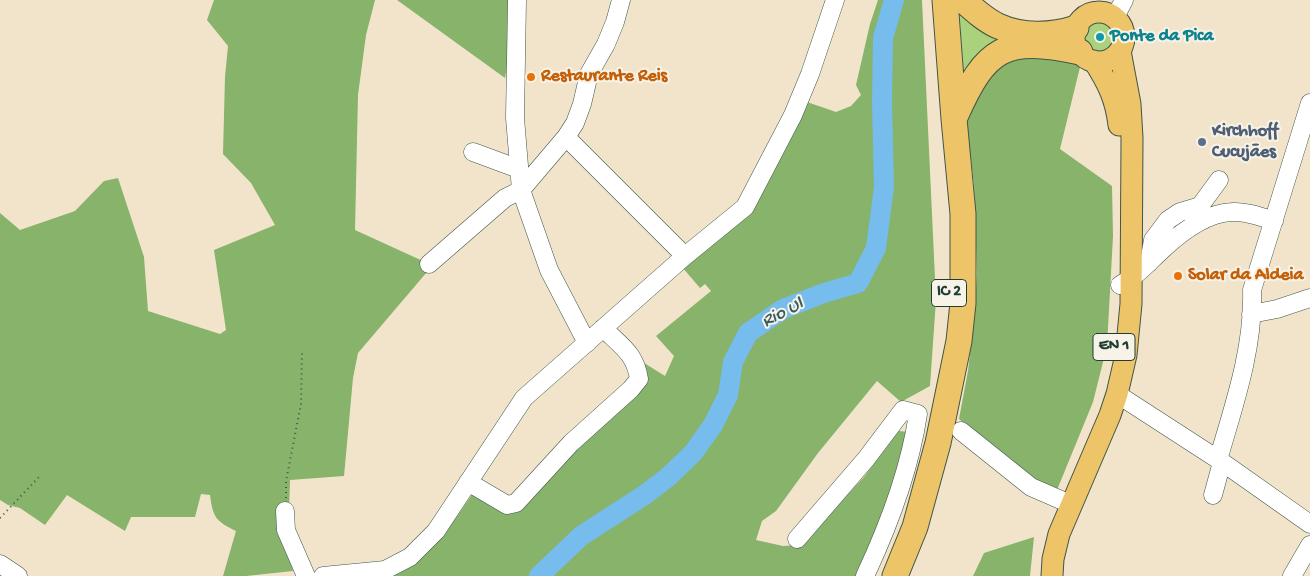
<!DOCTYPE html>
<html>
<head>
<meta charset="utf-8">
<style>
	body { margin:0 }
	canvas { display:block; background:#f2e4ca }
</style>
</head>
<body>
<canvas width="1310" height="576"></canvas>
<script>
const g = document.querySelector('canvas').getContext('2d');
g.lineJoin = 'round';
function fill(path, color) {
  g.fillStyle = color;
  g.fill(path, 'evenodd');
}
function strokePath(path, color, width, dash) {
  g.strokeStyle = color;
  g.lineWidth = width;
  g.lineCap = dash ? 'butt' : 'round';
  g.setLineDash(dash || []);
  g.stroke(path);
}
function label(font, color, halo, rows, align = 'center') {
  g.font = font + ' "Gochi Hand",sans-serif';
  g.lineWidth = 4;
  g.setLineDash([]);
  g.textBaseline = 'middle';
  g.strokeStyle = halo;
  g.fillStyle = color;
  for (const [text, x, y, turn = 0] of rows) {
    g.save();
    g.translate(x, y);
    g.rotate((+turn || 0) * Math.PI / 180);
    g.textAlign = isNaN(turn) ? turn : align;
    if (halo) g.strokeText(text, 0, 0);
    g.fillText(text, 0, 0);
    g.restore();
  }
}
fill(new Path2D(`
	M 959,5 L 1004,38 L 964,80 Z
	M1082 36a17 17 0 1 1 34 0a17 17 0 1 1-34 0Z`), '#aad17b');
fill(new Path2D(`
	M 214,0 L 375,0 L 366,35 L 358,95 L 355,230 L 425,262 L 427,272 L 358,353 L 353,378 L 344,476 L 290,480 L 289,510 L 281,521 L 293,571 L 246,576 L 223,576 L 236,531 C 216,521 213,518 210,495 L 201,494 L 195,517 L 131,517 L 125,531 L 67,495 L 45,525 L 20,508 L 8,505 L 0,500 L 0,213 L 20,230 L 75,211 L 104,181 L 118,178 L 144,257 L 148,311 L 220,334 L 226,330 L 214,250 L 275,225 L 251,183 L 223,154 L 225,77 L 228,46 L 207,20 Z
	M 397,0 L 509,0 L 510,48 L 505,78 Z
	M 878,0 L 892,0 L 882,34 L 879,66 L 879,204 L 874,237 L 868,256 L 856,277 L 846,284 L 815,292 L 785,304 L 759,320 L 746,330 L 728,368 L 724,396 L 694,447 L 667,472 L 563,545 L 534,576 L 389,576 C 430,557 449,529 473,493 L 504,510 L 588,436 L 641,361 L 665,376 L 674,356 L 656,336 L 711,291 L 705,284 L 700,288 L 682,267 L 740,222 L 807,102 L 836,112 L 851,106 L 861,95 L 856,85 L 870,24 Z
	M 899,0 L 922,0 L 936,300 L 930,386 L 901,402 L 877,381 L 818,453 L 776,511 L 762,521 L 756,540 L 783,546 L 801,545 L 864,477 L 899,431 L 908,432 L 895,481 L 857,576 L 547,576 L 585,540 L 632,509 L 694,461 L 720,424 L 733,399 L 739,364 L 759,333 L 791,313 L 860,288 L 881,249 L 886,207 L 887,89 L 890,28 Z
	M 1008,54 L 1081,63 L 1060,149 L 1112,186 L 1113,236 L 1107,346 L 1093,402 L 1057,490 L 1044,490 L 997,452 L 959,419 L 968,371 L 974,318 L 977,274 L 974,185 L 966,117 L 969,100 Z
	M 1034,537 L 1030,576 L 973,576 L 984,553 Z`), '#87b36b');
strokePath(new Path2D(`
	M 539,576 L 581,536 L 646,494 L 668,477 L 693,453 L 713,425 L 728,395 L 733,362 L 748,333 L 783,309 L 824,293 L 858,283 L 876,248 L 884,187 L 882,102 L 883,38 L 894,0`), '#76bced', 20);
const minor = new Path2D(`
	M 517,0 L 515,118 L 521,190 L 549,270 L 587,343
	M 1115,17 L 1124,0
	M 566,137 L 685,256
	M 473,152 L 519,169
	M 1149,263 L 1153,240 L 1168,220 L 1180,212 L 1200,206 L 1219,180
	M 429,264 L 505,198 L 521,190 L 566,137 L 575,123 L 582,104 L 589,74 L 606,44 L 615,22 L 621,0
	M 1120,285 C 1138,275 1147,264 1162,250 C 1180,233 1206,213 1232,212 C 1245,211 1262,217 1274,221
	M 1251,314 L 1277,309 L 1310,298
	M 1117,394 L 1222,462 L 1310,524
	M 961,431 L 1031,487 L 1061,500
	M 1218,460 C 1234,405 1254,348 1252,290 L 1310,103
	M 468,482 L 507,505 L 516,503 L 571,443 L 631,389 L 639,379 C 635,353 621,346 603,328
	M 1213,495 L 1222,462
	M 285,511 L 286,530 L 306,576
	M 797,539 L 866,459 L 903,410 L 918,414 C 910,468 888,527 865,576
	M 0,564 L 18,576
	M 323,576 L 385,570 L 410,557 L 436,531 L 524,398 L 685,256 L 745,207 L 793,115 L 810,74 L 835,0
	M 1292,576 L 1310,545`);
const major = new Path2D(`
	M1074 37a25 25 0 1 1 50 0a25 25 0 1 1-50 0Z
	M 1094,61 C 1108,83 1116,99 1119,125
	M 1052,576 L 1053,559 L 1059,534 L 1110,415 L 1117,394 L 1126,355 L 1131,304 L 1132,138 L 1130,104 L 1120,51`);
const highway = new Path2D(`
	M 963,0 C 974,10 985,20 998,26 C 1022,37 1052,36 1076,28
	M 955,117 C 986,47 1004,36 1080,52
	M 895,576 L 915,527 L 938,443 L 959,341 L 963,303 L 963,214 L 954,119 L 945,0`);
strokePath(minor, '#3f564a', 19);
strokePath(major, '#3f564a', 23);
strokePath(highway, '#3f564a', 27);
strokePath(new Path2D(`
	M 286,498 L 286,481 L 301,404 L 302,352
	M 0,518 L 39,477`), '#3f564a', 2, [1, 4]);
strokePath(minor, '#fff', 18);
strokePath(major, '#eec469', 21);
strokePath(highway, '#eec469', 25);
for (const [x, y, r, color] of [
	[1100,37,5,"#0f9aa8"],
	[531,77,5,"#e8710a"],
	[1202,142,5,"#5c6f8a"],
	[1178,276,5,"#e8710a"]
]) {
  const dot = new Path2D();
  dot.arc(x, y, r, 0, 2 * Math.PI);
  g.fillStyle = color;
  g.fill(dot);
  strokePath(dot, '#f7f3e8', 2);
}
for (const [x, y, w] of [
	[949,293,35],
	[1114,347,42]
]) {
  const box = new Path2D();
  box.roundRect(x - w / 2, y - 13.5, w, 27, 4);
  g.fillStyle = '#f7f3e8';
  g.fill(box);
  strokePath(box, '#1f3d34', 1);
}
label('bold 16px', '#1f3d34', null, [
	["IC 2",949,293],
	["EN 1",1114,347]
]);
label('bold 18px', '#0d838f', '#f7f3e8', [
	["Ponte da Pica",1110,37]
], 'left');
label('bold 18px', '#c56008', '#f7f3e8', [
	["Restaurante Reis",541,77],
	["Solar da Aldeia",1188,276]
], 'left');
label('bold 18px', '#4e5e75', '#f7f3e8', [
	["Kirchhoff",1212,132],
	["Cucujães",1212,153]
], 'left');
label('italic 19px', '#355d62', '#f7f3e8', [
	["Rio Ul",783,314,-27]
]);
</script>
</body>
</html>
